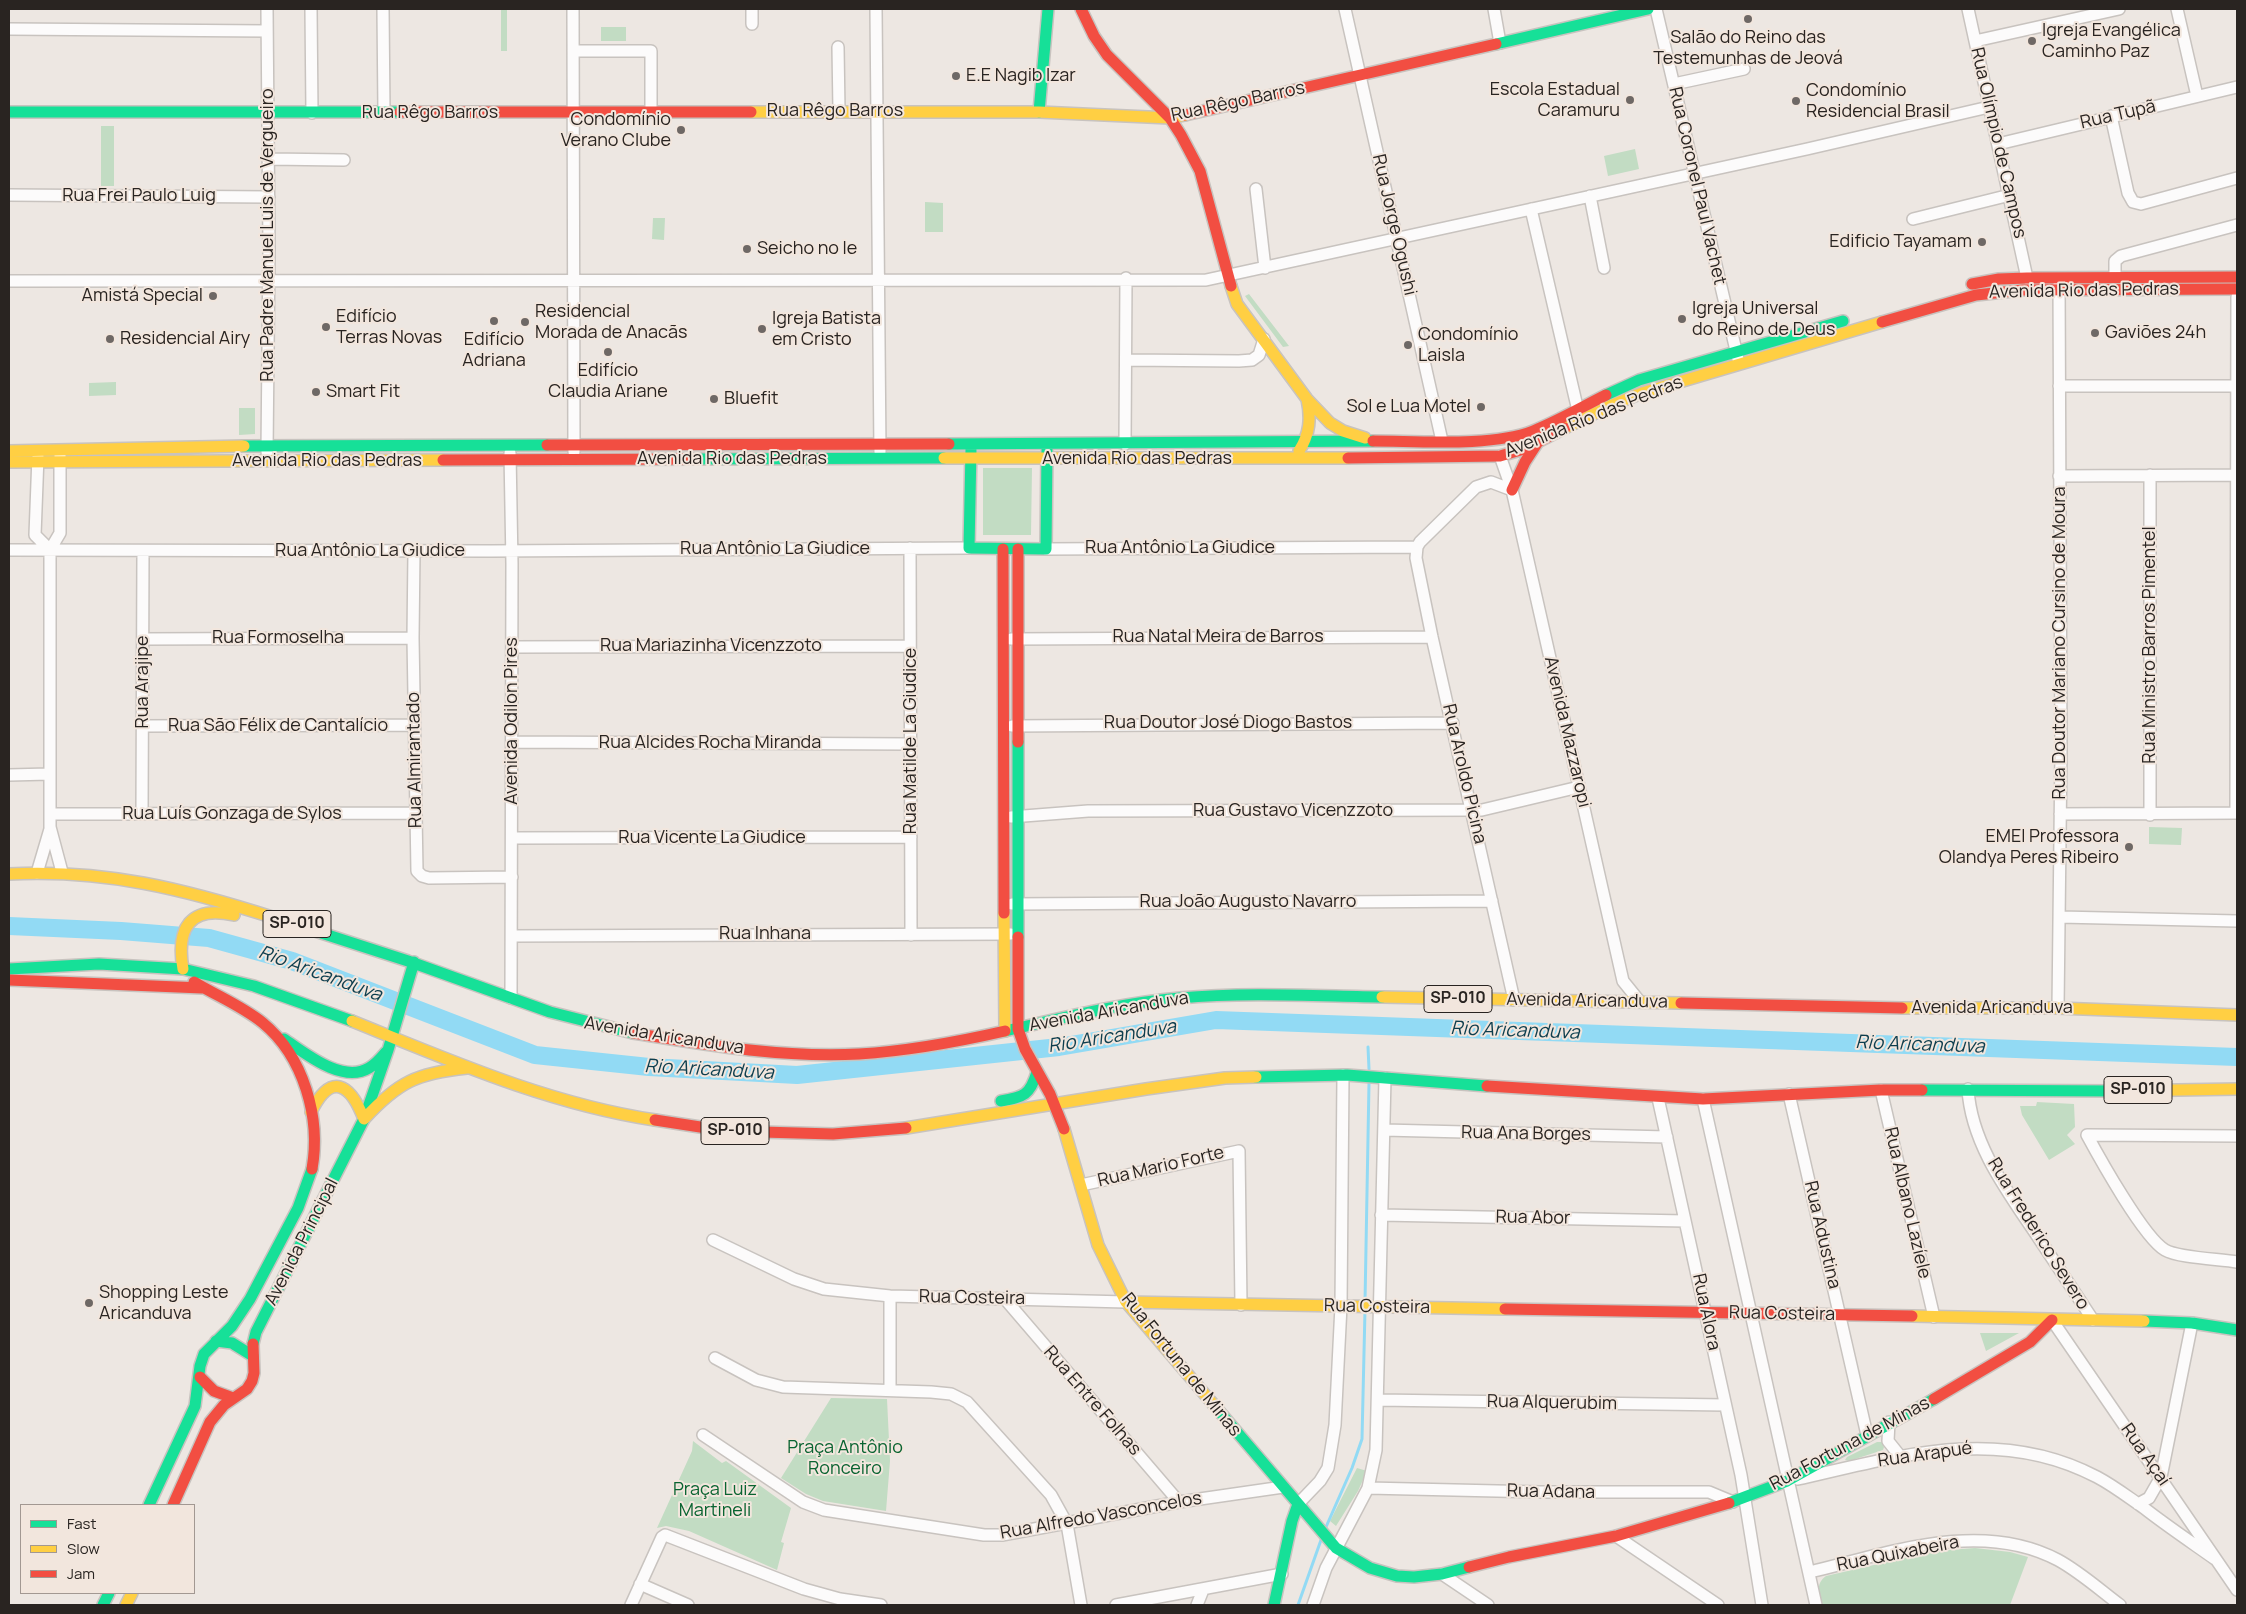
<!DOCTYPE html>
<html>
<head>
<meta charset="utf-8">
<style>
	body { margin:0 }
	#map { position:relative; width:2246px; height:1614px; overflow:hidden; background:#ede7e2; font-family:Manrope,sans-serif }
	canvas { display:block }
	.frame { position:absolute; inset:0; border:10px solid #292421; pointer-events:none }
	.legend { position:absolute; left:20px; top:1504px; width:175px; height:90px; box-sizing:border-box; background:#f2e6dd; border:1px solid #a29892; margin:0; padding:6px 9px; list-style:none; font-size:15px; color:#292421 }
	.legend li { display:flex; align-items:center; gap:10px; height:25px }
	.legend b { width:25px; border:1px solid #a29892 }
</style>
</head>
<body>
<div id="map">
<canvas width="2246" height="1614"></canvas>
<div class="frame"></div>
<ul class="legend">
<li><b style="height:6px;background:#16e098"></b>Fast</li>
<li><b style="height:6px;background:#ffcf43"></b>Slow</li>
<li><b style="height:6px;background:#f24e42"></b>Jam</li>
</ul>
</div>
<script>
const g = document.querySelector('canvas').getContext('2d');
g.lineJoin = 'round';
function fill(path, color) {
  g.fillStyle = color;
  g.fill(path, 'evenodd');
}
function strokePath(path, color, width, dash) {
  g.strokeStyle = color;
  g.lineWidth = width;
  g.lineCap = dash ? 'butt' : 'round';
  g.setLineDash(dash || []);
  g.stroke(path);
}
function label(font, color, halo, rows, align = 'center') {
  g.font = font + ' Manrope,sans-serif';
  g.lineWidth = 4;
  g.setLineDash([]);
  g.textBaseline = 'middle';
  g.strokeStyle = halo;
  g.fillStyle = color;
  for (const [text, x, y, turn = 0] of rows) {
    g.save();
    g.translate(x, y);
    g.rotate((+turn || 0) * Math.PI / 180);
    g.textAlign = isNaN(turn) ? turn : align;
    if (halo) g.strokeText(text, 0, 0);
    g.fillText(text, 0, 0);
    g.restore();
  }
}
fill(new Path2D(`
	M 501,9 L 507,9 L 507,51 L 501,51 Z
	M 601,27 L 626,27 L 626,41 L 601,41 Z
	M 101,126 L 114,126 L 114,186 L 101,186 Z
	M 1635,149 L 1639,169 L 1608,176 L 1604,156 Z
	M 925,202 L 943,203 L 943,232 L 925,232 Z
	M 653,218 L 665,218 L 664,240 L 652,239 Z
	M 1249,294 L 1289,346 L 1283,347 L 1245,296 Z
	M 116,382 L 116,395 L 89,396 L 89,383 Z
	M 239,408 L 255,408 L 255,434 L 239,435 Z
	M 983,468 L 1032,468 L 1031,535 L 983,535 Z
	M 2149,827 L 2182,828 L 2181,845 L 2149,844 Z
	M 2037,1102 L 2074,1104 L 2075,1127 L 2067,1135 L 2075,1144 L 2049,1160 L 2022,1115 L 2020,1106 L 2036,1106 Z
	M 1980,1333 L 2019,1333 L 1986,1351 Z
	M 831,1398 L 887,1399 L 890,1461 L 886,1511 L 823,1501 L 806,1494 L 781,1478 Z
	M 693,1441 L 722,1463 L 726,1461 L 791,1508 L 781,1542 L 784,1543 L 777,1570 L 689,1531 L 666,1526 L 657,1528 L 692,1451 Z
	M 1877,1442 L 1882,1442 L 1884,1447 L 1883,1450 L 1849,1461 L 1845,1460 L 1847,1457 Z
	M 1357,1468 L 1367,1471 L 1358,1491 L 1336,1526 L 1330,1521 Z
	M 1975,1548 L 2010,1552 L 2028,1557 L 2010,1605 L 1822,1605 C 1819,1594 1815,1584 1826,1576 L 1935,1551 Z`), '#c2dcc3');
strokePath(new Path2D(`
	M 1368,1047 L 1369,1069
	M 1365,1302 L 1369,1083
	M 1326,1527 L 1352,1468 L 1362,1439 L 1365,1310
	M 1298,1605 L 1321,1540`), '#92daf4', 3);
strokePath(new Path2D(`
	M 9,926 L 121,931 L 209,938 L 292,961 L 535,1055 L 649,1067 L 797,1075 L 1059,1047 L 1216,1020 L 2237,1057`), '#92daf4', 18);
const street = new Path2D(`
	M 311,9 L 312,113
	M 383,9 L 384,113
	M 573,9 L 574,452
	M 876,9 L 880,452
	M 1345,9 L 1442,441
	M 1494,9 L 1500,43
	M 1656,9 L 1738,359
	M 1968,9 L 2027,278
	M 2177,9 L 2197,96
	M 752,24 L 752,9
	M 9,29 L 267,31
	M 1975,41 L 2119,9
	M 838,47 L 839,111
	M 573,51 L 651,51 L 651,112
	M 1674,84 L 1744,69
	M 2111,116 L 2128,193 L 2133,202 L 2141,204 L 2237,178
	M 1998,144 L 2237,87
	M 269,159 L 344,160
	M 1256,189 L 1265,268
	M 9,195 L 269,197
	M 1590,196 L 1604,268
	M 1531,209 L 1579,415
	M 1913,219 L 2010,195
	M 2115,277 L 2115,261 L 2121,256 L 2237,225
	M 9,281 L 1206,280 L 1807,149 L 1989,107
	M 1126,360 L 1239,361 L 1252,360 L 1259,355 L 1264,339
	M 2059,386 L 2237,386
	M 1125,444 L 1126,278
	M 267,452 L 269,249 L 267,9
	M 510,453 L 512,564 L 511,998
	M 60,455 L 60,533 L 50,550 L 50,827 L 62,872
	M 38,456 L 35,535 L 50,550
	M 1500,456 L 1512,490 L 1623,981 L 1640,1002
	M 2059,476 L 2237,475
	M 1512,490 L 1491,482 L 1476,487 L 1420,542 L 1417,547 L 1416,558 L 1432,637 L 1514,1000
	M 910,548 L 911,935
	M 1046,549 L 1417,547
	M 9,550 L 491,551 L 969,548
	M 414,551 L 413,638 L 417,871 L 422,876 L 429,878 L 512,877
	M 143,639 L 413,638
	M 1011,639 L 1432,637
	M 512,647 L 910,646
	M 143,726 L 414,725
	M 1012,726 L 1453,723
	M 512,742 L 909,744
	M 9,775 L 49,774
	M 2236,813 L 2237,297
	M 50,814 L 415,813
	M 142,814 L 143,551
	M 2060,814 L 2237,813
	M 2150,815 L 2150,475
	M 1011,817 L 1088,811 L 1482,810 L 1579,787
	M 512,838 L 911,837
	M 37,873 L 50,829
	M 1012,904 L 1492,901
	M 2060,917 L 2237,921
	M 512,936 L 1011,934
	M 2058,1008 L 2061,751 L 2059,282
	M 1968,1089 C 1971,1143 2007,1191 2036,1234 C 2055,1263 2074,1291 2093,1320
	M 1881,1090 L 1934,1317
	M 1789,1094 L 1867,1435
	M 1658,1098 L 1741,1475 L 1762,1605
	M 1703,1099 L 1816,1605
	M 1384,1130 L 1667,1137
	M 2237,1136 L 2087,1135 C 2100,1159 2144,1238 2165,1250 C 2179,1258 2220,1259 2237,1262
	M 1081,1185 L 1239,1151 L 1241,1305
	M 1381,1215 L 1685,1221
	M 713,1240 L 794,1279 L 824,1289 L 890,1296 L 1126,1302
	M 1005,1299 L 1179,1502
	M 2052,1320 L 2237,1590
	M 715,1358 L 756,1380 L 783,1387 L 931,1392 L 951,1394 L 967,1402 L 1051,1495 L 1067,1524 L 1081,1605
	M 890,1390 L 890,1296
	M 1378,1400 L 1725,1405
	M 1889,1422 L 1888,1441 L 1900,1456
	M 703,1435 L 803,1502 L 824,1510 L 984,1535 L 1002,1535 L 1179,1502 L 1283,1487
	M 1798,1479 C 1899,1456 1999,1425 2097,1477 C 2114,1486 2128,1497 2144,1508 C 2167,1526 2191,1542 2215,1559
	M 1368,1488 L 1540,1492 L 1709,1492 L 1733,1502
	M 1298,1504 L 1320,1481 L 1328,1468 L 1335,1425 L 1341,1306 L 1343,1075
	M 2138,1504 L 2149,1498 L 2161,1477 L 2192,1323
	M 1616,1536 L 1718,1605
	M 1810,1572 C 1889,1553 1981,1519 2058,1560 C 2080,1572 2100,1590 2120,1605
	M 1442,1574 L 1488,1605
	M 640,1584 L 688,1605
	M 631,1605 L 662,1537 L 665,1535 L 804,1589 L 840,1599 L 881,1605
	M 1116,1605 L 1282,1574
	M 1197,1605 L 1203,1590
	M 1313,1605 L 1326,1568 L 1368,1488 L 1376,1450 L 1385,1078`);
const fast = new Path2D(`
	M 1496,44 L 1648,9
	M 9,112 L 400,112
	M 1039,112 L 1048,9
	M 1606,395 L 1639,380 L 1843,321
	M 949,444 L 1373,441
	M 244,446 L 547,445
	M 971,449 L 969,548 L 1046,549 L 1047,449
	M 694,459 L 944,458
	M 1018,742 L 1018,937
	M 275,918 L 408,961 L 550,1012 L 633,1033
	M 9,969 L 99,964 L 183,969 L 254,986 L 352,1021
	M 1005,1031 C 1063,1018 1121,1003 1180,998 C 1247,992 1315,996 1382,997
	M 284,1039 C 305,1053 342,1084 369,1068 C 376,1064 381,1058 386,1052
	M 1256,1077 L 1347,1075 L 1487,1086
	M 1922,1090 L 2119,1091
	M 1001,1101 C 1024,1097 1030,1095 1037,1072
	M 2144,1321 L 2192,1323 L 2237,1330
	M 216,1341 L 232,1343 L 253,1356
	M 253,1344 L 256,1332 L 364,1119 L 388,1050 L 414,962
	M 1213,1404 L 1336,1548 L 1370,1568 L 1397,1576 L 1414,1577 L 1442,1574 L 1469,1567
	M 1729,1503 L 1787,1481 L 1934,1399
	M 149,1505 L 195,1406 L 200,1366 L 204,1354 L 232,1326 L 250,1299 L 298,1208 L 312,1169
	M 103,1605 L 109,1593
	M 1274,1605 L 1292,1521 L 1298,1504`);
const slow = new Path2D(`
	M 751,112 L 1039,112 L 1170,118 L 1185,115
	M 1231,286 L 1237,304 L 1307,399 L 1330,423 L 1343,431 L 1365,438
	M 1565,428 L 1612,405 L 1642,393 L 1882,322
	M 9,451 L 244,446
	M 1299,451 C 1310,434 1311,418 1307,399
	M 944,458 L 1348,458
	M 9,462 L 443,460
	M 9,874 C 105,869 184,889 275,918
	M 1004,913 L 1005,1031
	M 183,969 C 176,928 190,905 234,915
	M 1382,997 L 1681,1003
	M 1902,1008 L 2058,1008 L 2237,1015
	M 352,1021 C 451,1061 549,1104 655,1120
	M 2119,1091 L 2237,1089
	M 311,1112 C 331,1072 350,1083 364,1119
	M 364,1119 C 398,1082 417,1073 467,1068
	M 906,1128 L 1146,1089 L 1225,1078 L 1256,1077
	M 1064,1129 L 1098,1245 L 1126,1302 L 1213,1404
	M 1126,1302 L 1505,1309
	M 1912,1316 L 2144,1321
	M 126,1605 L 132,1593`);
const jam = new Path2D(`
	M 1081,9 L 1094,36 L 1107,55 L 1170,118 L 1181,135 L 1200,171 L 1231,286
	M 400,112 L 751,112
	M 1185,115 L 1496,44
	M 1972,284 L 1999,279 L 2027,278 L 2237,277
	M 1882,322 L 1976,295 L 2023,290 L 2237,289
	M 1373,441 C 1418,441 1492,447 1533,431 C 1558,421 1582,407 1606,395
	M 547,445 L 949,444
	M 1348,458 L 1500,456 L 1524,449 L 1565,428
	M 443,460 L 694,459
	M 1512,490 L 1525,462 L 1538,442
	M 1003,549 L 1004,913
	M 1018,549 L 1018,742
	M 1018,937 L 1018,1029 L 1025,1049 L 1050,1094 L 1064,1129
	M 9,980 L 202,988
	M 194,982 C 217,996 242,1006 263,1023 C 304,1057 321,1118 312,1169
	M 1681,1003 L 1902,1008
	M 633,1033 C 707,1045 783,1058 859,1054 C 908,1051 957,1042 1005,1031
	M 1487,1086 L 1703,1099 L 1881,1090 L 1922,1090
	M 655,1120 L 726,1131 L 833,1134 L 906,1128
	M 1505,1309 L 1912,1316
	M 200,1377 L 214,1391 L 233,1398
	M 1934,1399 L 2030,1342 L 2052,1320
	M 173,1505 L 210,1422 L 224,1405 L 247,1389 L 252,1381 L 254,1373 L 253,1344
	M 1469,1567 L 1509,1557 L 1616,1536 L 1729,1503`);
strokePath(street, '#c8c3bf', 14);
strokePath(fast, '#c8c3bf', 14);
strokePath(slow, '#c8c3bf', 14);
strokePath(jam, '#c8c3bf', 14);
strokePath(street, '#fcfbfb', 11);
strokePath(fast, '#16e098', 11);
strokePath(slow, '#ffcf43', 11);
strokePath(jam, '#f24e42', 11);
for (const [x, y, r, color] of [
	[1748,19,5,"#6e6865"],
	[2032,41,5,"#6e6865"],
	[956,76,5,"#6e6865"],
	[1630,100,5,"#6e6865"],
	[1796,101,5,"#6e6865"],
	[681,130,5,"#6e6865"],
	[1982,242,5,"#6e6865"],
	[747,249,5,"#6e6865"],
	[213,296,5,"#6e6865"],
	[1682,319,5,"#6e6865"],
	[494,321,5,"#6e6865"],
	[525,322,5,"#6e6865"],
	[326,327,5,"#6e6865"],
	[762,329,5,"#6e6865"],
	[2095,333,5,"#6e6865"],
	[110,339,5,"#6e6865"],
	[1408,345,5,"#6e6865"],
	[608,352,5,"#6e6865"],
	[316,392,5,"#6e6865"],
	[714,399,5,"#6e6865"],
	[1481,407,5,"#6e6865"],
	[2129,847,5,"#6e6865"],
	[89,1303,5,"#6e6865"]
]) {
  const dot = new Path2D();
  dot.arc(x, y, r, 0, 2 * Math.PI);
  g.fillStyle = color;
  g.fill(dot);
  strokePath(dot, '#f2e6dd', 2);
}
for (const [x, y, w] of [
	[297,924,68],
	[1458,999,68],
	[2138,1090,68],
	[735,1131,68]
]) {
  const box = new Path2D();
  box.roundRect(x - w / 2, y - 13.5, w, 27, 4);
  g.fillStyle = '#f2e6dd';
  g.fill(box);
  strokePath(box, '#292421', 1);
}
label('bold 16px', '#292421', null, [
	["SP-010",297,924],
	["SP-010",1458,999],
	["SP-010",2138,1090],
	["SP-010",735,1131]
]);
label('18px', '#292421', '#f2e6dd', [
	["Igreja Evangélica",2042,31],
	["Caminho Paz",2042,52],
	["Salão do Reino das",1748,38,"center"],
	["Testemunhas de Jeová",1748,59,"center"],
	["E.E Nagib Izar",966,76],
	["Escola Estadual",1620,90,"right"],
	["Caramuru",1620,111,"right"],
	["Condomínio",1806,91],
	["Residencial Brasil",1806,112],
	["Condomínio",671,120,"right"],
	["Verano Clube",671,141,"right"],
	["Edificio Tayamam",1972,242,"right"],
	["Seicho no Ie",757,249],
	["Amistá Special",203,296,"right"],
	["Igreja Universal",1692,309],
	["do Reino de Deus",1692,330],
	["Residencial",535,312],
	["Morada de Anacãs",535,333],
	["Edifício",336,317],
	["Terras Novas",336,338],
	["Igreja Batista",772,319],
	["em Cristo",772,340],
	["Gaviões 24h",2105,333],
	["Condomínio",1418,335],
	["Laisla",1418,356],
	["Residencial Airy",120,339],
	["Edifício",494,340,"center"],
	["Adriana",494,361,"center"],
	["Edifício",608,371,"center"],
	["Claudia Ariane",608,392,"center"],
	["Smart Fit",326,392],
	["Bluefit",724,399],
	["Sol e Lua Motel",1471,407,"right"],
	["EMEI Professora",2119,837,"right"],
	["Olandya Peres Ribeiro",2119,858,"right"],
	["Shopping Leste",99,1293],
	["Aricanduva",99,1314]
], 'left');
label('18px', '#292421', '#f2e6dd', [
	["Rua Rêgo Barros",1238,102,-12],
	["Rua Rêgo Barros",835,111],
	["Rua Rêgo Barros",430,113],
	["Rua Tupã",2118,115,-13],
	["Rua Olímpio de Campos",1998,143,77],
	["Rua Coronel Paul Vachet",1697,186,77],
	["Rua Frei Paulo Luig",139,196],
	["Rua Jorge Ogushi",1394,225,77],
	["Rua Padre Manuel Luis de Vergueiro",268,235,-90],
	["Avenida Rio das Pedras",2084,291,-1],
	["Avenida Rio das Pedras",1594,417,-22],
	["Avenida Rio das Pedras",732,459],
	["Avenida Rio das Pedras",1137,459],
	["Avenida Rio das Pedras",327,461],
	["Rua Antônio La Giudice",1180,548],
	["Rua Antônio La Giudice",775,549],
	["Rua Antônio La Giudice",370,551],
	["Rua Natal Meira de Barros",1218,637],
	["Rua Formoselha",278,638],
	["Rua Doutor Mariano Cursino de Moura",2060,643,-90],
	["Rua Ministro Barros Pimentel",2150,645,-90],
	["Rua Mariazinha Vicenzzoto",711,646],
	["Rua Arajipe",143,682,-90],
	["Avenida Odilon Pires",512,721,-90],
	["Rua Doutor José Diogo Bastos",1228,723],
	["Rua São Félix de Cantalício",278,726],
	["Avenida Mazzaropi",1567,732,77],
	["Rua Matilde La Giudice",911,741,-90],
	["Rua Alcides Rocha Miranda",710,743],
	["Rua Almirantado",415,760,-91],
	["Rua Aroldo Picina",1464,774,77],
	["Rua Gustavo Vicenzzoto",1293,811],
	["Rua Luís Gonzaga de Sylos",232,814],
	["Rua Vicente La Giudice",712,838],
	["Rua João Augusto Navarro",1248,902],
	["Rua Inhana",765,934],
	["Avenida Aricanduva",1587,1001,1],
	["Avenida Aricanduva",1992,1008],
	["Avenida Aricanduva",1109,1012,-10],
	["Avenida Aricanduva",664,1036,9],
	["Rua Ana Borges",1526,1134,1],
	["Rua Mario Forte",1161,1167,-13],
	["Rua Albano Lazíele",1907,1203,77],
	["Rua Abor",1533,1218,1],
	["Rua Frederico Severo",2038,1234,58],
	["Rua Adustina",1822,1235,77],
	["Avenida Principal",302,1242,-63],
	["Rua Costeira",972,1298,1],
	["Rua Costeira",1377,1307,1],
	["Rua Alora",1706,1312,78],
	["Rua Costeira",1782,1314,1],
	["Rua Fortuna de Minas",1181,1365,51],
	["Rua Entre Folhas",1092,1401,49],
	["Rua Alquerubim",1552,1403,1],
	["Rua Fortuna de Minas",1850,1444,-28],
	["Rua Arapué",1925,1455,-8],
	["Rua Açaí",2145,1455,55],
	["Rua Adana",1551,1492,1],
	["Rua Alfredo Vasconcelos",1101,1516,-10],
	["Rua Quixabeira",1898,1554,-11]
]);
label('18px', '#096431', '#f2e6dd', [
	["Praça Antônio",845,1448],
	["Ronceiro",845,1469],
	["Praça Luiz",715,1490],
	["Martineli",715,1511]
]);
label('italic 19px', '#0d3e4e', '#f2e6dd', [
	["Rio Aricanduva",320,974,20],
	["Rio Aricanduva",1515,1031,2],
	["Rio Aricanduva",1112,1037,-9],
	["Rio Aricanduva",1920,1045,2],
	["Rio Aricanduva",709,1070,3]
]);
</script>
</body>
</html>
